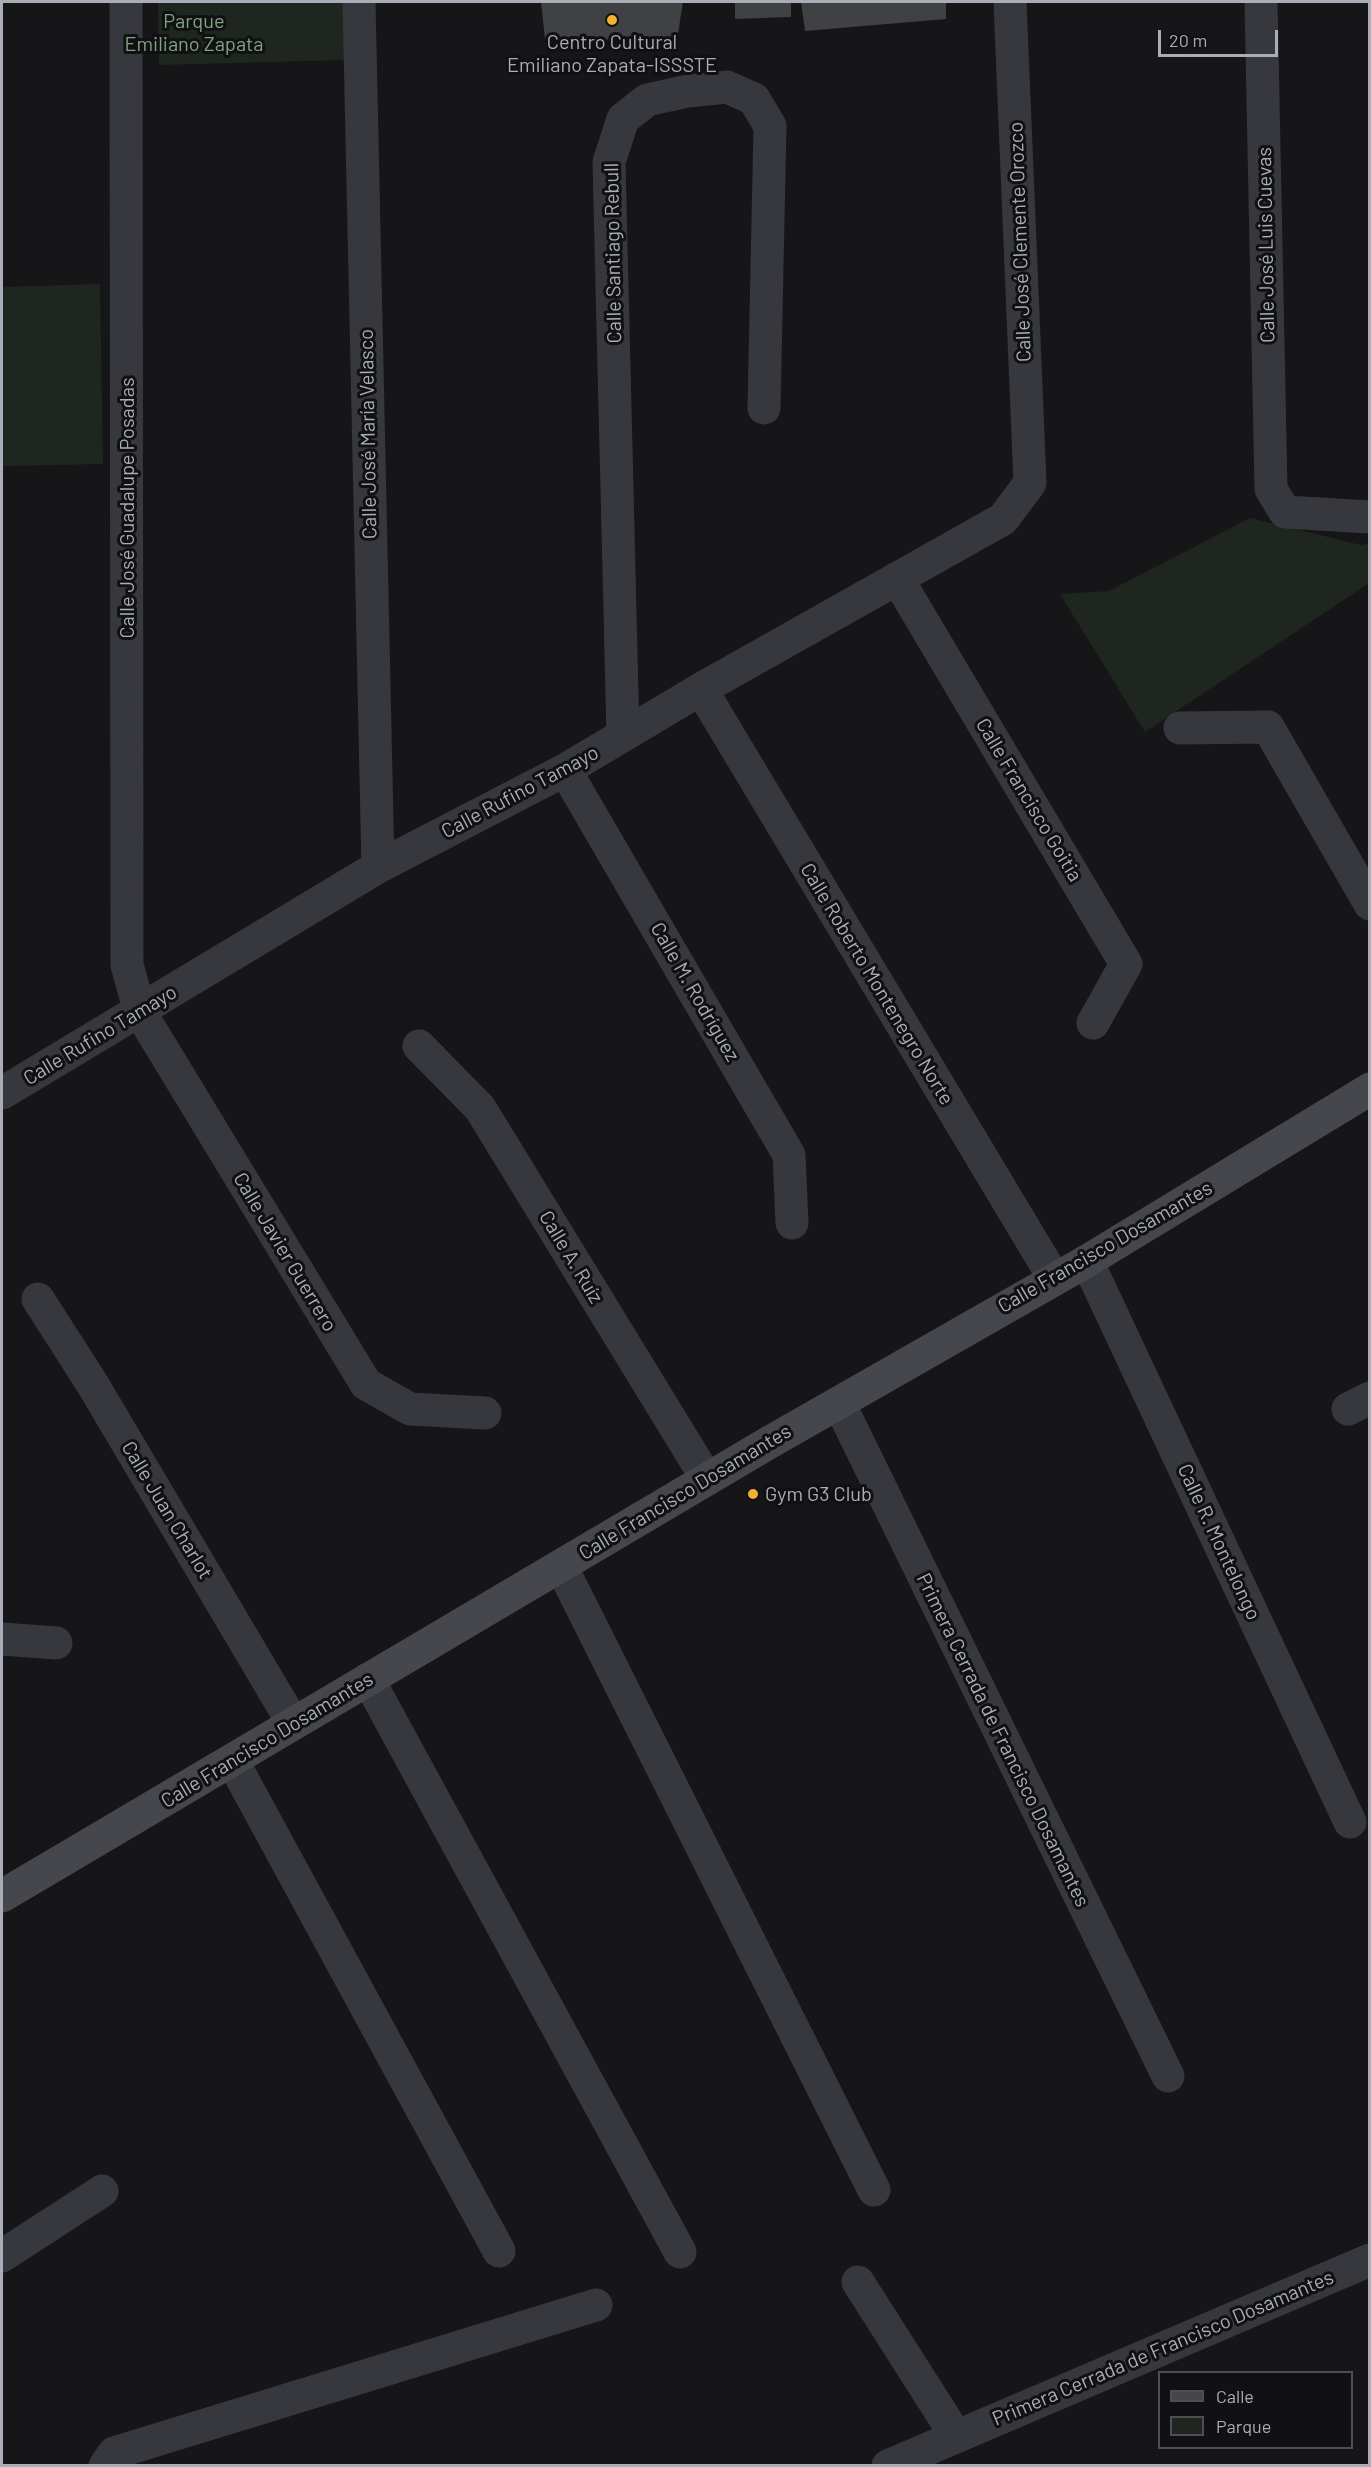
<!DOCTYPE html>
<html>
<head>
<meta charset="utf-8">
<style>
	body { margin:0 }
	#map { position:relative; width:1371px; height:2467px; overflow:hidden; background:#161618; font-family:Barlow,sans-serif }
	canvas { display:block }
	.frame { position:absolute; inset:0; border:3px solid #a8adb8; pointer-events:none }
	.legend { position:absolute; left:1158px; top:2371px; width:195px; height:78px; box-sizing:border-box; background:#111113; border:2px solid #4d4f55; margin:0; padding:8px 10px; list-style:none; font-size:18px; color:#a8adb8 }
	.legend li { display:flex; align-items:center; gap:12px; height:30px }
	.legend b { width:30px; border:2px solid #4d4f55 }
	.scale { position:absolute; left:1158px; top:30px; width:120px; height:27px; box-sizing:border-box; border:3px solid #a8adb8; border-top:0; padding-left:8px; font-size:18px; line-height:21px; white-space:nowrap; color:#a8adb8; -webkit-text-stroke:4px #111113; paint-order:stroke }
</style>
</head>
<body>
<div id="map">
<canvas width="1371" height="2467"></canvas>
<div class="frame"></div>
<ul class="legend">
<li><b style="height:8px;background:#45474d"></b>Calle</li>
<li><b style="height:16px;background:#1e261f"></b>Parque</li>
</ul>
<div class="scale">20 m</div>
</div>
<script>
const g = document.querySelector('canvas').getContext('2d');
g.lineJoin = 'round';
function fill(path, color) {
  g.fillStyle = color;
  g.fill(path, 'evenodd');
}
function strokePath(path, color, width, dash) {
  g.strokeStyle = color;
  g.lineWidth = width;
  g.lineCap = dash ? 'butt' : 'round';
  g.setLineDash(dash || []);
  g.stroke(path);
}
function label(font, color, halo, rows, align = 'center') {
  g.font = font + ' Barlow,sans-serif';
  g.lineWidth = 6;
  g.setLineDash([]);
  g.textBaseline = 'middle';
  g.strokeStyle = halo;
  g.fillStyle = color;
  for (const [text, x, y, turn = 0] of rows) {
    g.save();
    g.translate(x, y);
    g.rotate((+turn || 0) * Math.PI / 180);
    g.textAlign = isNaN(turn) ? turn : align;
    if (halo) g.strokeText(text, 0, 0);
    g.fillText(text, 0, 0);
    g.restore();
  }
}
fill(new Path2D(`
	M 158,2 L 344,2 L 344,60 L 159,65 Z
	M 100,284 L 103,464 L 2,466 L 2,287 Z
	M 1250,518 L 1361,545 L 1369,543 L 1369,583 L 1145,732 L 1060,594 L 1109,591 Z`), '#1e261f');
fill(new Path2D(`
	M 541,2 L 683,2 L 677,40 L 545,39 Z
	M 735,2 L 791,2 L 791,17 L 735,19 Z
	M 801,2 L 946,2 L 946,19 L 805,31 Z`), '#404145');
strokePath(new Path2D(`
	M 126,2 L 127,965 L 140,1012 L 366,1384 L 410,1409 L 485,1413
	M 359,2 L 378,867
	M 1261,2 L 1271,489 L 1285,512 L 1370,517
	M 897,578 L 1126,964 L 1093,1023
	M 701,689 L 1054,1278
	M 1180,728 L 1268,727 L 1370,904
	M 623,735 L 609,162 L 623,119 L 647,100 L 688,91 L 727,87 L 754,99 L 770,126 L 764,408
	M 565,770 L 789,1155 L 792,1223
	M 419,1046 L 480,1108 L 707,1479
	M 2,1093 L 378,867 L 565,770 L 701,689 L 1003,519 L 1030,483 L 1010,2
	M 1087,1261 L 1350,1822
	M 38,1299 L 93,1385 L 293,1723
	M 839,1403 L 1168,2076
	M 1348,1409 L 1370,1398
	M 561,1566 L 874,2190
	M 2,1639 L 56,1643
	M 368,1679 L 680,2252
	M 233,1762 L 499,2251
	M 2,2256 L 102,2191
	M 858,2282 L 956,2436
	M 105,2466 L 114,2453 L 596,2305
	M 888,2466 L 1370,2260`), '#37383d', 33);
strokePath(new Path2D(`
	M 2,1896 L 770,1442 L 1087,1261 L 1370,1089`), '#45474d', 33);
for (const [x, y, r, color] of [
	[612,20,6,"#f2b134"],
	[753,1494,6,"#f2b134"]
]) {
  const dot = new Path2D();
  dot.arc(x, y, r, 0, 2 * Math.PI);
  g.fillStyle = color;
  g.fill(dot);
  strokePath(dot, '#111113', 2);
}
label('20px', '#7fa381', '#111113', [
	["Parque",194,21],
	["Emiliano Zapata",194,44]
]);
label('20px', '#a8adb8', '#111113', [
	["Centro Cultural",612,42],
	["Emiliano Zapata-ISSSTE",612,65],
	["Gym G3 Club",765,1494,"left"]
]);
label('20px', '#a8adb8', '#111113', [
	["Calle José Clemente Orozco",1020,242,-92],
	["Calle José Luis Cuevas",1266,245,-91],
	["Calle Santiago Rebull",613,253,-91],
	["Calle José María Velasco",368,434,-91],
	["Calle José Guadalupe Posadas",127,508,-90],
	["Calle Rufino Tamayo",520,792,-28],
	["Calle Francisco Goitia",1029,800,59],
	["Calle Roberto Montenegro Norte",877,984,59],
	["Calle M. Rodríguez",695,992,60],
	["Calle Rufino Tamayo",100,1035,-31],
	["Calle Francisco Dosamantes",1105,1247,-30],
	["Calle Javier Guerrero",285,1252,59],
	["Calle A. Ruíz",571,1257,59],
	["Calle Francisco Dosamantes",685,1492,-31],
	["Calle Juan Charlot",167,1510,59],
	["Calle R. Montelongo",1219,1542,65],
	["Calle Francisco Dosamantes",267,1740,-31],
	["Primera Cerrada de Francisco Dosamantes",1003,1740,64],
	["Primera Cerrada de Francisco Dosamantes",1163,2348,-23]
]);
</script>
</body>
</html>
